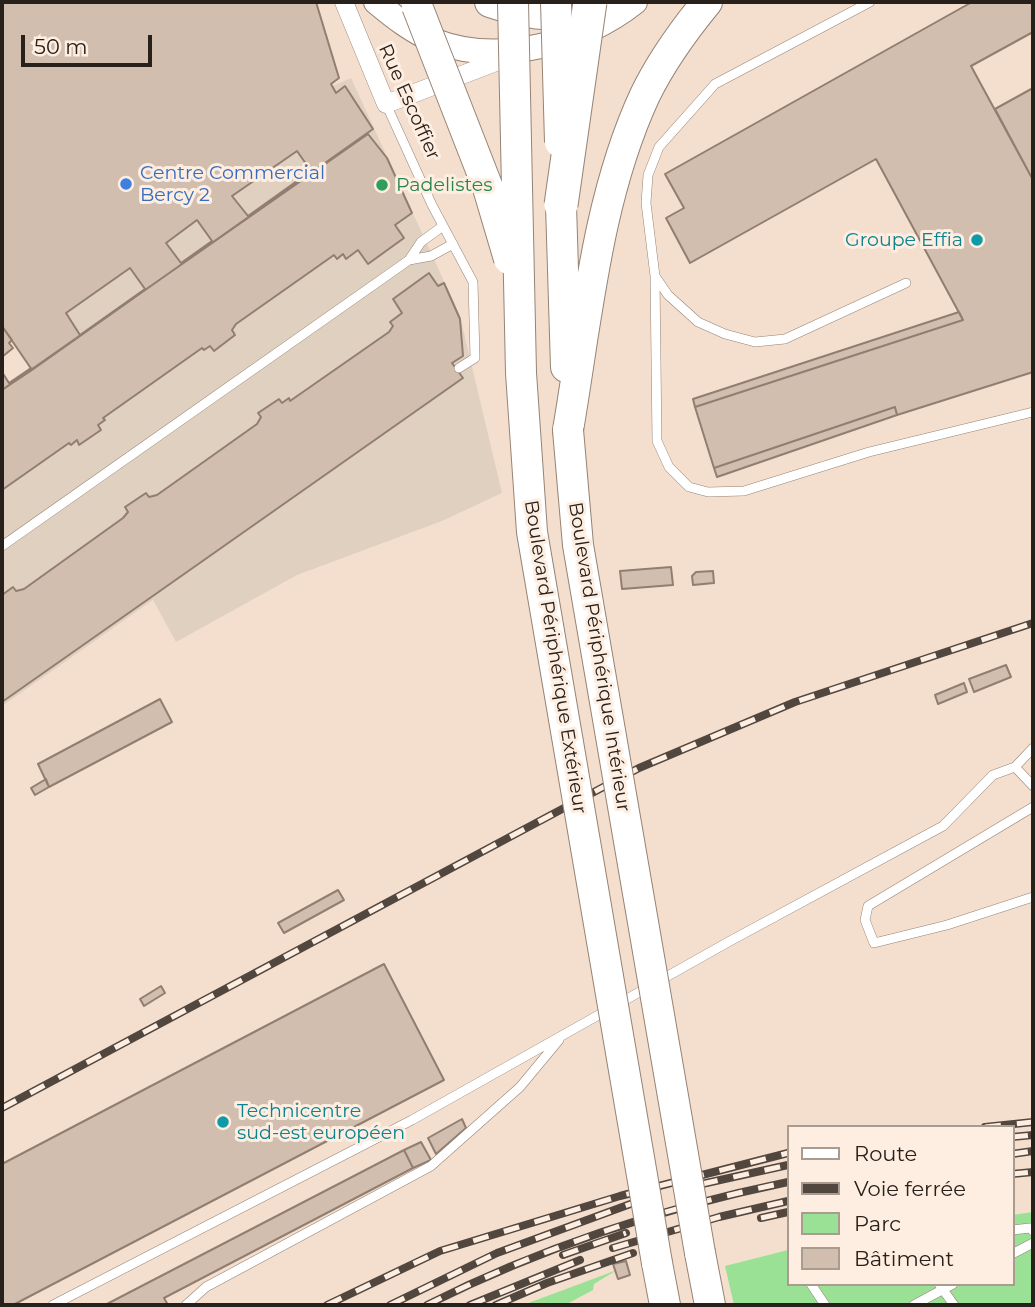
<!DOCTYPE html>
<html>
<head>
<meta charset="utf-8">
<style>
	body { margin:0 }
	#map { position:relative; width:1035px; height:1307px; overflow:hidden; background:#f4dfcf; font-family:Montserrat,sans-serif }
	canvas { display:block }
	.frame { position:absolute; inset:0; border:4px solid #28201a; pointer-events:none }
	.legend { position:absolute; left:787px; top:1125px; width:228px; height:161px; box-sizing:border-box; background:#feeee1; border:2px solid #a89c91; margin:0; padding:9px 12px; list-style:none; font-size:21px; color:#28201a }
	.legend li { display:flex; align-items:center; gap:14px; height:35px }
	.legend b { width:35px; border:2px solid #a89c91 }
	.scale { position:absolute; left:21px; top:35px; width:131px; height:32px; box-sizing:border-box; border:4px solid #28201a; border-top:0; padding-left:9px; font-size:21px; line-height:24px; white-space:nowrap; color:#28201a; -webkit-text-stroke:5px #feeee1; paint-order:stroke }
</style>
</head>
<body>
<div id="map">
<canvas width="1035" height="1307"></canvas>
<div class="frame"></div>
<ul class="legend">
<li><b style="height:9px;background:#fff"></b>Route</li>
<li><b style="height:9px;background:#52473f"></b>Voie ferrée</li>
<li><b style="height:19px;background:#9ae195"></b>Parc</li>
<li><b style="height:19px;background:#d2beae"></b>Bâtiment</li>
</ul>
<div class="scale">50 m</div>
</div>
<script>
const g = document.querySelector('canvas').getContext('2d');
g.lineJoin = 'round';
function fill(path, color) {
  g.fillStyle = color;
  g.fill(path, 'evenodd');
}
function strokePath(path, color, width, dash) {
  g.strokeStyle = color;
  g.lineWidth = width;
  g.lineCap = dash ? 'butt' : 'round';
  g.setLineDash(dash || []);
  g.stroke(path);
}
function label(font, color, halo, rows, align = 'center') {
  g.font = font + ' Montserrat,sans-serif';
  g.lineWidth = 6;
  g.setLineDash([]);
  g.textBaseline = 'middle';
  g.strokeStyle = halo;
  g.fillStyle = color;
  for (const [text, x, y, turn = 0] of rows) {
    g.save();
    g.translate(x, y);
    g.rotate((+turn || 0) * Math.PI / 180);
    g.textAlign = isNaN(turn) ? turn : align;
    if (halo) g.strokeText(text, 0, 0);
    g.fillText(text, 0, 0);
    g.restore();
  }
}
fill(new Path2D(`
	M 351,78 L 460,316 L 502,493 L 442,521 L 297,575 L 176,642 L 153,600 L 2,706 L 2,395 L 45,363 L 2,300 L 314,94 Z`), '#e0d0bf');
fill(new Path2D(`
	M 1033,1212 L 1033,1305 L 734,1305 L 725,1266 L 788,1250 L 788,1284 L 1012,1284 L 1012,1215 Z
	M 617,1270 L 594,1284 L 593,1290 L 565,1305 L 523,1305 Z`), '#9ae195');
const building = new Path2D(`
	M 2,2 L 316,2 L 339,78 L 331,84 L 336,93 L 345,86 L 373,129 L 32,370 L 2,326 ZM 297,151 L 311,171 L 248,216 L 232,196 ZM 197,220 L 212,241 L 181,263 L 166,243 ZM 130,268 L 145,289 L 80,335 L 66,313 Z
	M 972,2 L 1033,2 L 1033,32 L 971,66 L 1033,180 L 1033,372 L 897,415 L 895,407 L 714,468 L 695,407 L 963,320 L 876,159 L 690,263 L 666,218 L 684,208 L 665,174 Z
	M 1033,88 L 1033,180 L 995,109 Z
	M 368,134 L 387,158 L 412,213 L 395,225 L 404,238 L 368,264 L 358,250 L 346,259 L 343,254 L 337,259 L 334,255 L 236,324 L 232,330 L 235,335 L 214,351 L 210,346 L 204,350 L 202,348 L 103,418 L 105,420 L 98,425 L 101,430 L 79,445 L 77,440 L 71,445 L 69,443 L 2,490 L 2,390 Z
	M 429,273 L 438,286 L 444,283 L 460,319 L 463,356 L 452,363 L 463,378 L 2,702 L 2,595 L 13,587 L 16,591 L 24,589 L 123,518 L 128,512 L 125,507 L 146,493 L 149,497 L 157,495 L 257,424 L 261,417 L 258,413 L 279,399 L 282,403 L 289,398 L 290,401 L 389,332 L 393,326 L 390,322 L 402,313 L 393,299 Z
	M 959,312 L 963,320 L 695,407 L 693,399 Z
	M 2,326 L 12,340 L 9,343 L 13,348 L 2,357 Z
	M 31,368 L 32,370 L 2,390 L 2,372 L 9,383 Z
	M 895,407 L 897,415 L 717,477 L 714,468 Z
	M 671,567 L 673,585 L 622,589 L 620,571 Z
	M 713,571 L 714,583 L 693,585 L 692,576 L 696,572 Z
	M 1006,665 L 1011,677 L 974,692 L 969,679 Z
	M 964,683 L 967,692 L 938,704 L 935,695 Z
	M 160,699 L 172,722 L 49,787 L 38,764 Z
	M 46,779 L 49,787 L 35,795 L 31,788 Z
	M 338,890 L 344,900 L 284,933 L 278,923 Z
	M 384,964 L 444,1080 L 13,1305 L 2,1305 L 2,1164 Z
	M 161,986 L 165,993 L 144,1006 L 140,999 Z
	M 462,1119 L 466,1128 L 436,1154 L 428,1138 Z
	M 421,1142 L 431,1160 L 413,1168 L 404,1150 Z
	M 404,1150 L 413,1168 L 164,1298 L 168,1305 L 105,1305 Z
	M 626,1261 L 630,1275 L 618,1279 L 613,1264 Z`);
fill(building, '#d2beae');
strokePath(building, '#917e70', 2);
const service = new Path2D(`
	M 870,2 L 715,84 L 659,147 L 648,175 L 646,203 L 655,276 L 668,295 L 698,322 L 725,334 L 755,342 L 785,339 L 906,283
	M 386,104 L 432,205 L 473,282 L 475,358 L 459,368
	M 409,260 L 431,256 L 453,244
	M 655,278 L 657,441 L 669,467 L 689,487 L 708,492 L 744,491 L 869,452 L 1033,412
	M 2,546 L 409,260 L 421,242 L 443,226
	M 1015,767 L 1033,786
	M 1033,807 L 868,906 L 865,920 L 874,943 L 947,925 L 1033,897
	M 1012,1230 L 1030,1228 L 1033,1231
	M 1012,1254 L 1033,1243
	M 811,1284 L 825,1305
	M 939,1284 L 954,1305
	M 53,1305 L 412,1120 L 730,941 L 943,826 L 993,775 L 1015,767 L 1033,748
	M 186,1305 L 206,1287 L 431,1166 L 520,1087 L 559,1040
	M 914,1305 L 953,1284`);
const minor = new Path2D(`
	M 344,2 L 386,104 L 514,55`);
const secondary = new Path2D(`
	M 376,2 C 394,17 413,32 435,41 C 499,66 583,43 635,2`);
const trunk = new Path2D(`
	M 490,2 C 535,17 563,20 607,2
	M 561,205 L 566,367
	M 568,430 C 587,319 597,198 645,95 C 661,62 684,30 707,2
	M 700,1253 L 710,1305
	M 657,1263 L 665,1305`);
strokePath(service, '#968374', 10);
strokePath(minor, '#968374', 19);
strokePath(secondary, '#968374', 26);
strokePath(trunk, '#968374', 32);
strokePath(service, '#fff', 9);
strokePath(minor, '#fff', 18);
strokePath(secondary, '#fff', 24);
strokePath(trunk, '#fff', 30);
const rail = new Path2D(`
	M 2,1108 L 639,768 L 795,702 L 1033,623
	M 985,1127 L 1033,1122
	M 1012,1137 L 1033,1135
	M 1012,1154 L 1033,1151
	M 1012,1174 L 1033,1172
	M 702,1184 L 788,1165
	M 761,1218 L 788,1212
	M 613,1248 L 719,1217 L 788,1201
	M 563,1255 L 626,1233
	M 327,1305 L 440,1251 L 620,1196 L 788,1153
	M 390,1305 L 497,1253 L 644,1199
	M 427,1305 C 542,1247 662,1208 788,1182
	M 470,1305 L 580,1260
	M 496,1305 L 547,1283 L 633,1253`);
strokePath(rail, '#52473f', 8);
strokePath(rail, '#feeee1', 5, [16]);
const trunkBridge = new Path2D(`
	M 513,2 L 521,373 L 532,532 L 657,1263
	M 556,2 L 560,142
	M 417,6 L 488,188 L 509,259
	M 568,430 L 578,545 L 700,1253`);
const motorwayBridge = new Path2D(`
	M 561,205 L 590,2`);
strokePath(trunkBridge, '#968374', 32, []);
strokePath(motorwayBridge, '#968374', 35, []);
strokePath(trunkBridge, '#fff', 30);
strokePath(motorwayBridge, '#fff', 33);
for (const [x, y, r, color] of [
	[126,184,7,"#3f7fe0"],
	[382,185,7,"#2e9e5b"],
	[977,240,7,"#0f9aa8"],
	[223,1122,7,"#0f9aa8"]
]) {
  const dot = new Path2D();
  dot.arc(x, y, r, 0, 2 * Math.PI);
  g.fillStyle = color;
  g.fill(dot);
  strokePath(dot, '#feeee1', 2.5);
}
label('19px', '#28201a', '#feeee1', [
	["Rue Escoffier",409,102,66],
	["Boulevard Périphérique Extérieur",555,657,81],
	["Boulevard Périphérique Intérieur",599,657,81]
]);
label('19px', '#366cbe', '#feeee1', [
	["Centre Commercial",140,173],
	["Bercy 2",140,195]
], 'left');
label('19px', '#27864d', '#feeee1', [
	["Padelistes",396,185]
], 'left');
label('19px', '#0d838f', '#feeee1', [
	["Groupe Effia",963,240],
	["Technicentre",237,1111,"left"],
	["sud-est européen",237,1133,"left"]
], 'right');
</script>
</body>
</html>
